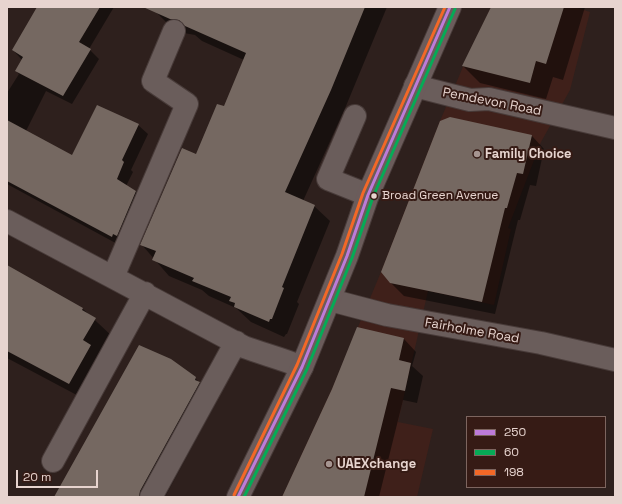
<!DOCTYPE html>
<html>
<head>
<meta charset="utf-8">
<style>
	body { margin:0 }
	#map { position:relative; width:622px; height:504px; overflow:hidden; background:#2e201d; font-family:"Space Grotesk",sans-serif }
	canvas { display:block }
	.frame { position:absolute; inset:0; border:8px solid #e7d4cf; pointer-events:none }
	.legend { position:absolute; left:466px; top:416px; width:140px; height:72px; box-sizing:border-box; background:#361b15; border:1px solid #7d655f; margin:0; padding:5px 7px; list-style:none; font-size:12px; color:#e7d4cf }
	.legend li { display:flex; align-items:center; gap:8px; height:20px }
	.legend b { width:20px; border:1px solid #7d655f }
	.scale { position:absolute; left:16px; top:470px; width:82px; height:18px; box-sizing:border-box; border:2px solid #e7d4cf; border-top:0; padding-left:5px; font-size:12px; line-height:14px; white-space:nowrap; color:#e7d4cf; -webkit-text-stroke:3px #361b15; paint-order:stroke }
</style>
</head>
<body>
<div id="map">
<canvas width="622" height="504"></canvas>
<div class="frame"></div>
<ul class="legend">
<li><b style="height:5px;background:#bd7bd9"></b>250</li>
<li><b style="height:5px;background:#06aa56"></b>60</li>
<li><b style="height:5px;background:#f36827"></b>198</li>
</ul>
<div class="scale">20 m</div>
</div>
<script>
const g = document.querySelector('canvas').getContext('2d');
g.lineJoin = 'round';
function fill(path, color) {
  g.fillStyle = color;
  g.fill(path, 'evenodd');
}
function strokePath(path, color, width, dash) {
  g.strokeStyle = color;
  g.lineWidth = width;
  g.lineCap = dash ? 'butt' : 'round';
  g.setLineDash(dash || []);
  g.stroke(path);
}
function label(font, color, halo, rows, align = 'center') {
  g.font = font + ' "Space Grotesk",sans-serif';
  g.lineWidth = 4;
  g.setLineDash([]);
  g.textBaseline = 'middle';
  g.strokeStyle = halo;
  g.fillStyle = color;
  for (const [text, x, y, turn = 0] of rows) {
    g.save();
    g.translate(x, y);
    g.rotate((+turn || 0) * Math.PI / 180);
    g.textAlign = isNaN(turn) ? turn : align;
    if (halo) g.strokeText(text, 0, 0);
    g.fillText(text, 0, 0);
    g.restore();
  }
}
fill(new Path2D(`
	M 491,7 L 575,7 L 590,12 L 570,90 L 541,142 L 508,228 L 511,229 L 494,305 L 428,291 L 398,422 L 433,429 L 417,497 L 282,497 L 332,389 L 381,272 L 440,121 L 465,62 Z`), '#3f201a');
fill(new Path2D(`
	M 38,7 L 114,7 L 89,49 L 99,59 L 72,104 L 46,91 L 26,131 L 72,157 L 98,106 L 138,125 L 148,134 L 131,170 L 133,172 L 126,186 L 136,191 L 145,201 L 121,246 L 7,184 L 7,93 L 19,74 L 16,71 L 22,60 L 13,50 Z
	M 151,7 L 387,7 L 346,106 L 303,201 L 314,206 L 330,221 L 297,302 L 299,304 L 287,334 L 286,334 L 284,337 L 251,322 L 236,308 L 209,296 L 202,290 L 169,276 L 142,245 L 224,108 L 244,60 L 202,41 L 195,35 L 184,33 L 179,29 L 167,23 Z
	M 491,7 L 585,7 L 563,80 L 553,77 L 546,99 L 480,83 L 463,66 Z
	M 532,136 L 544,149 L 536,186 L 530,185 L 520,220 L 518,220 L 495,314 L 404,296 L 391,283 Z
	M 7,267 L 83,309 L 113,337 L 88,401 L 7,358 Z
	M 357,329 L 404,339 L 416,352 L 412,366 L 423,376 L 417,403 L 403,400 L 379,497 L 283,497 L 333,390 Z
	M 195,378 L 217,401 L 165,497 L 55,497 Z`), '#0007');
fill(new Path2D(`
	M 37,7 L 100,7 L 79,42 L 91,49 L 63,96 L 15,71 L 23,57 L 12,50 Z
	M 143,7 L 365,7 L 331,90 L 285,192 L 315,205 L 282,287 L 284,288 L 272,319 L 270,319 L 269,322 L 234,307 L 235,303 L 229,301 L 231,297 L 192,281 L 194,278 L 152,260 L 156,251 L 140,245 L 182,148 L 196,154 L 217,104 L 224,106 L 246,53 L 185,26 L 179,20 L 170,19 Z
	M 491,7 L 564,7 L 546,64 L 536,61 L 530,83 L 462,66 Z
	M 97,105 L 139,124 L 122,160 L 124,162 L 117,179 L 136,191 L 117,236 L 113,234 L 112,237 L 7,181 L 7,120 L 72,155 Z
	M 450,117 L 532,135 L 523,174 L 517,173 L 507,208 L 505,208 L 482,302 L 390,283 L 381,272 L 440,121 Z
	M 7,265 L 83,308 L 82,310 L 96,318 L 83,340 L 91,345 L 69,384 L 7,351 Z
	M 357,327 L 404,338 L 399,360 L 411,363 L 405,391 L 391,388 L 364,497 L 282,497 L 332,389 Z
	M 139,345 L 171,359 L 196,377 L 195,380 L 200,382 L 140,491 L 139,497 L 54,497 Z`), '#756861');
const minor = new Path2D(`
	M 415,86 L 470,100 L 489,99 L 615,128
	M 355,116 L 328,179 L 368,195
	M 7,221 L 244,347 C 263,354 283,359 302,367
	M 113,277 L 187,104 L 153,81 L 174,31
	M 330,300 L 387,315 L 541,343 L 615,360
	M 53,461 L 145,293
	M 151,497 L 236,342`);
const major = new Path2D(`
	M 238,497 L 302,367 L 347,256 L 368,195 L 450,7`);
strokePath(minor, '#483b39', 24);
strokePath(major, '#483b39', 24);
strokePath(minor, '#6a5d5b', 22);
strokePath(major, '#6b5c5b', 22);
strokePath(new Path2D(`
	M 238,497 L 302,367 L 347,256 L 368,195 L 450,7`), '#bd7bd9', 3);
strokePath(new Path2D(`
	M 244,497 L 307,369 L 352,258 L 373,197 L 455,9`), '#06aa56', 3);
strokePath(new Path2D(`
	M 234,495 L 297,365 L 342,254 L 363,193 L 445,7`), '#f36827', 3);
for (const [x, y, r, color] of [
	[477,154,4,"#a69591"],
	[374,196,3.5,"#e7d4cf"],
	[329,464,4,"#a69591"]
]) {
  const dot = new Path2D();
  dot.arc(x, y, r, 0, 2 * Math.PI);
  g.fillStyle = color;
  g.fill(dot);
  strokePath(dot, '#361b15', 1.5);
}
label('12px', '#e7d4cf', '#361b15', [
	["Broad Green Avenue",382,196]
], 'left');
label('13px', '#e7d4cf', '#361b15', [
	["Pemdevon Road",492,102,11],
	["Fairholme Road",472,331,10]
]);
label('bold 13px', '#e7d4cf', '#361b15', [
	["Family Choice",485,154],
	["UAEXchange",337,464]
], 'left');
</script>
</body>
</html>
